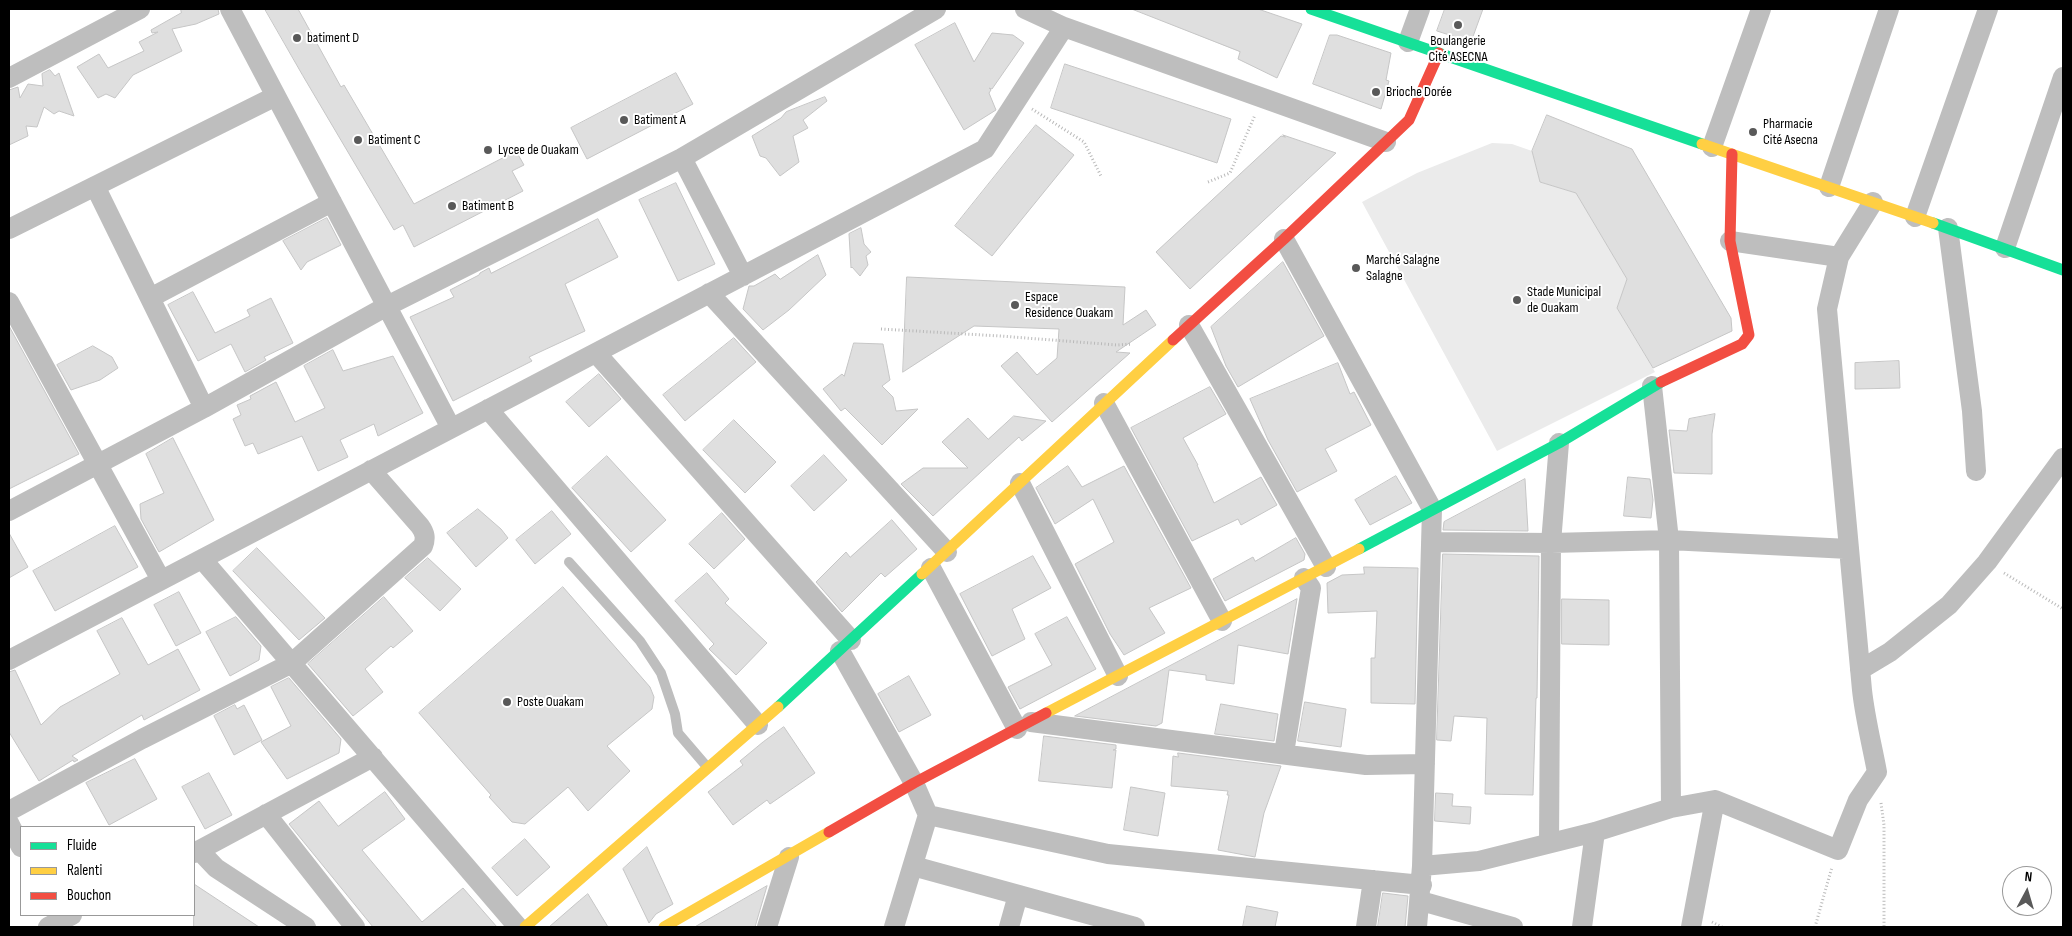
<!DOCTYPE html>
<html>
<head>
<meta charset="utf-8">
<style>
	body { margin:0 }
	#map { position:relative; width:2072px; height:936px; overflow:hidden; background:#fff; font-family:"Sofia Sans Condensed",sans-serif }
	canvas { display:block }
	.frame { position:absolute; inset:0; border:10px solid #000; pointer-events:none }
	.legend { position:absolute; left:20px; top:826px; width:175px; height:90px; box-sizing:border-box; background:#fff; border:1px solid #999; margin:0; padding:6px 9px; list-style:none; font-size:15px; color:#000 }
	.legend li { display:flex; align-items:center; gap:10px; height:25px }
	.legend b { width:25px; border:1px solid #999 }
	.north { position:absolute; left:2002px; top:866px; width:50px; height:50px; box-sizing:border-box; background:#fff; border:1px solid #999; border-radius:50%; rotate:6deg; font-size:14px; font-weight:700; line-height:20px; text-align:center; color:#000 }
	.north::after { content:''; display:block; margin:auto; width:18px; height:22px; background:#595959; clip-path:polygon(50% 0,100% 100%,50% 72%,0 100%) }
</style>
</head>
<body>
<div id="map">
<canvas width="2072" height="936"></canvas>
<div class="frame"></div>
<ul class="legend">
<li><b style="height:6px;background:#16e098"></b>Fluide</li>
<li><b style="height:6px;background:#ffcf43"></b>Ralenti</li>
<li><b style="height:6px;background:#f24e42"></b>Bouchon</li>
</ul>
<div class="north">N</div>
</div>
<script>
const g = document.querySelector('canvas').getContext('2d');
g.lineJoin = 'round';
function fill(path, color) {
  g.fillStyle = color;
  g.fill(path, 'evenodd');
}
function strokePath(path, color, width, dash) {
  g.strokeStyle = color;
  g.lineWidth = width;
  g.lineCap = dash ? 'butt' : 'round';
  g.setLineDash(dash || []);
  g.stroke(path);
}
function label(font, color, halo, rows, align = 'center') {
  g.font = font + ' "Sofia Sans Condensed",sans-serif';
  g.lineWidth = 4;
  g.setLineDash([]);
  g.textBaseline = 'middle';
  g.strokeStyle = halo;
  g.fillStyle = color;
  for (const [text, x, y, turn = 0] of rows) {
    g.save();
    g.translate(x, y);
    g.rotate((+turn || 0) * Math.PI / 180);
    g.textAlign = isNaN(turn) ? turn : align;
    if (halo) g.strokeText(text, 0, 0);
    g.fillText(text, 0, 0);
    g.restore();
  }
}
fill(new Path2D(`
	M 1492,143 L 1512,144 L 1532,151 L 1540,182 L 1576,193 L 1627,279 L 1617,308 L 1655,372 L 1497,451 L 1362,202 L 1417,173 Z`), '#ebebeb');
const building = new Path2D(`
	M 181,9 L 218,9 L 219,14 L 196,24 L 172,29 L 182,51 L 133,75 L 115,98 L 106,94 L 98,98 L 77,67 L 99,54 L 108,68 L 144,51 L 139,42 L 158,32 L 152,33 L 151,30 L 181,13 Z
	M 265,9 L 298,9 L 341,87 L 344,85 L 414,204 L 516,151 L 524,165 L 512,171 L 523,191 L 414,247 L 403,225 L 394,230 L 303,76 Z
	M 1132,9 L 1258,9 L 1302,24 L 1277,78 L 1238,59 L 1240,52 Z
	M 1445,9 L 1483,9 L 1471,42 L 1437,31 Z
	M 955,23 L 974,62 L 992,33 L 1013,35 L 1024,43 L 992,89 L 989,88 L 991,90 L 989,93 L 996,110 L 964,130 L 915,45 Z
	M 1330,35 L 1337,35 L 1391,53 L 1386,80 L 1389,81 L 1381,109 L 1313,84 Z
	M 1065,64 L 1231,119 L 1217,163 L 1051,108 Z
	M 50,70 L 55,76 L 59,73 L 74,116 L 59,111 L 54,114 L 44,107 L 37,127 L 26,126 L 28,136 L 9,145 L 9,90 L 18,87 L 20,98 L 28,84 L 43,86 L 42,74 Z
	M 676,73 L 693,104 L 587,159 L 571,128 Z
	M 825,97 L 827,101 L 803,120 L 808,128 L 793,136 L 799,162 L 780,176 L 766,158 L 760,156 L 752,136 L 781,118 L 786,112 Z
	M 1547,115 L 1632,149 L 1731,318 L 1732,331 L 1653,368 L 1617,308 L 1627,279 L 1576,193 L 1540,182 L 1532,151 Z
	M 1036,125 L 1074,155 L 992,256 L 955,226 Z
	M 1283,135 L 1336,153 L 1190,289 L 1156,252 L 1281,136 L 1285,137 Z
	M 676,183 L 715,264 L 678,281 L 639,200 Z
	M 327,218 L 341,245 L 307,262 L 301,270 L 283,241 Z
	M 598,219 L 618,257 L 565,284 L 585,331 L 529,357 L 532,361 L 453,401 L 410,317 L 454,297 L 450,290 L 479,275 L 480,273 L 489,268 L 491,273 Z
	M 861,228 L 864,244 L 871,252 L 866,256 L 868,265 L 860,276 L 852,267 L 851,268 L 849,234 Z
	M 818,255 L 826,275 L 789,310 L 763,330 L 743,309 L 749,286 L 754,286 L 775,274 L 780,279 Z
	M 1283,262 L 1324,336 L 1238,387 L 1226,366 L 1211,327 Z
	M 907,277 L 1125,287 L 1123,325 L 1146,310 L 1156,325 L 1116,352 L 1130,353 L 1052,422 L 1001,366 L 1017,352 L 1037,375 L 1057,358 L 1059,329 L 974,326 L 903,372 Z
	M 193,292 L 215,333 L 250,316 L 247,310 L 271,298 L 293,343 L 264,357 L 266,360 L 245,372 L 231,344 L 198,361 L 168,305 Z
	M 9,326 L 79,454 L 9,489 Z
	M 734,338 L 756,362 L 685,421 L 663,395 Z
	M 854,343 L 883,344 L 890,380 L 882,386 L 893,397 L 896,411 L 918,409 L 882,445 L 845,408 L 841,411 L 823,389 L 842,374 L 844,376 Z
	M 93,346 L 112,357 L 118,368 L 100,380 L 71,390 L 57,365 Z
	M 333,350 L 343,371 L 393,356 L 423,413 L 378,436 L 374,424 L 340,440 L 348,457 L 318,471 L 302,436 L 258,454 L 253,443 L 245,446 L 233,419 L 241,415 L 237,405 L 251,399 L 250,396 L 276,382 L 295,422 L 325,408 L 304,366 Z
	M 1899,361 L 1900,388 L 1855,389 L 1855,363 Z
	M 1338,363 L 1350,394 L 1354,392 L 1371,425 L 1325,449 L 1337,471 L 1297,492 L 1268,440 L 1250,399 Z
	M 599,374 L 621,399 L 589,427 L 566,402 Z
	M 1210,387 L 1226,414 L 1183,438 L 1198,465 L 1197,465 L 1214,503 L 1261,477 L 1277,505 L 1241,525 L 1238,519 L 1192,541 L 1131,428 Z
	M 1715,414 L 1712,434 L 1712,474 L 1674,473 L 1669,430 L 1687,431 L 1689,419 Z
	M 1014,416 L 1046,421 L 1022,441 L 1019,437 L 933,516 L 901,484 L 923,468 L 968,468 L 942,442 L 968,418 L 988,439 Z
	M 734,420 L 776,462 L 745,493 L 703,450 Z
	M 173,438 L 214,520 L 159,552 L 141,519 L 140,504 L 164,493 L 146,454 Z
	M 824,455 L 847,480 L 814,511 L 791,486 Z
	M 607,456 L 666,520 L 631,552 L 572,488 Z
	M 1068,466 L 1082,487 L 1124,466 L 1191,588 L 1149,608 L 1165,633 L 1124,655 L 1110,634 L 1075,564 L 1114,542 L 1093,499 L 1055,524 L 1036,488 Z
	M 1396,476 L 1412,503 L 1370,525 L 1355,500 Z
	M 1628,477 L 1650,479 L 1653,500 L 1651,518 L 1624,516 Z
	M 1525,479 L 1528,531 L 1443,530 L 1444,522 Z
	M 478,509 L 501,529 L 508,538 L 476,567 L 447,533 Z
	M 552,511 L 571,534 L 535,564 L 516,540 Z
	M 722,513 L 745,539 L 714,569 L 689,544 Z
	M 892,520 L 917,549 L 885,577 L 881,573 L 842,612 L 816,582 L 846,552 L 850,557 Z
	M 115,526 L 138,567 L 55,611 L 33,571 Z
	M 9,533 L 28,567 L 9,578 Z
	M 1296,538 L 1305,554 L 1304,560 L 1225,601 L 1213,579 L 1253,557 L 1255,561 Z
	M 257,548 L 325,618 L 299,640 L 233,571 Z
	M 1443,554 L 1539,556 L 1537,698 L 1536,698 L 1533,795 L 1485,794 L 1487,718 L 1454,716 L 1451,741 L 1437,740 Z
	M 1033,556 L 1051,588 L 1012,609 L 1025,639 L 992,656 L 960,594 Z
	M 428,558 L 461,589 L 440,611 L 405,578 Z
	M 1364,567 L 1418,568 L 1415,704 L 1371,703 L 1371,658 L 1375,658 L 1377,611 L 1328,613 L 1327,583 L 1342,575 L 1364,574 Z
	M 707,573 L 729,599 L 725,603 L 767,643 L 736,675 L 709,649 L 714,644 L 675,601 Z
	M 563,587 L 650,687 L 654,697 L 652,709 L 607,746 L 630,771 L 588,811 L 568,787 L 525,824 L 512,822 L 489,797 L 491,795 L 419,713 Z
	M 179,592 L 201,633 L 176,646 L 154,605 Z
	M 384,597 L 413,631 L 393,648 L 391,646 L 365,669 L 383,692 L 353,716 L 308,664 Z
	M 1297,599 L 1288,654 L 1238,645 L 1234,684 L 1206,680 L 1206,675 L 1169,670 L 1162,723 L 1156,726 L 1075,716 Z
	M 1562,599 L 1609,600 L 1609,645 L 1562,644 Z
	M 236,617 L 261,646 L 259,660 L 230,676 L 206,632 Z
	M 1067,617 L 1096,669 L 1020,709 L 1008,687 L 1052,665 L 1035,634 Z
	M 122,618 L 148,665 L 178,649 L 200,690 L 144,720 L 142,715 L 72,756 L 78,760 L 74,762 L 73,760 L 39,781 L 9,732 L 9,672 L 15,670 L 41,725 L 60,707 L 120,674 L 97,631 Z
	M 909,676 L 931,715 L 899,732 L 878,694 Z
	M 289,678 L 341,739 L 339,753 L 287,779 L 261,742 L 291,726 L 271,687 Z
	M 1305,702 L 1346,709 L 1341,747 L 1298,741 Z
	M 1221,704 L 1278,714 L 1274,741 L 1215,734 Z
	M 235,705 L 237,709 L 244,705 L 262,740 L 234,755 L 214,716 Z
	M 784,727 L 815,773 L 770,804 L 767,800 L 733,825 L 708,792 L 743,765 L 740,761 L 763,742 Z
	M 1044,736 L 1116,745 L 1116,749 L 1113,750 L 1116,750 L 1112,788 L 1039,781 Z
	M 1178,753 L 1281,766 L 1264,813 L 1255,857 L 1218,850 L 1229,795 L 1227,795 L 1228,791 L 1171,786 L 1173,756 L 1178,757 Z
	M 135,759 L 157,799 L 109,825 L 86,783 Z
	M 209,773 L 232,815 L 205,829 L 182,787 Z
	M 1131,787 L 1165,793 L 1158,836 L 1124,830 Z
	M 385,792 L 405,819 L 362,850 L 422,922 L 463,888 L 497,927 L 373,927 L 289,824 L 319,801 L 338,826 Z
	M 1436,793 L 1453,794 L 1452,806 L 1471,807 L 1470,824 L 1435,821 Z
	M 525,839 L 550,867 L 517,896 L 492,868 Z
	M 647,847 L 673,904 L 656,914 L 649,923 L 623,869 Z
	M 194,884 L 259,927 L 194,927 Z
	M 767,886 L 755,927 L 695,927 Z
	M 1383,893 L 1408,896 L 1405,927 L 1378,927 Z
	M 588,894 L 608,927 L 549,927 L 579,901 Z
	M 1247,906 L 1278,912 L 1275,927 L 1243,927 Z`);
fill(building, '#dfdfdf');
strokePath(building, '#c6c6c6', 1);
strokePath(new Path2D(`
	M 1032,109 L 1084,142 L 1101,176
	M 1208,182 L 1230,173 L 1255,115
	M 881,329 L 1000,336 L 1117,345 L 1132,344
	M 2004,573 L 2063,609
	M 1881,803 L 1884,825 L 1884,927
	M 1712,922 L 1722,927
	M 1815,927 L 1832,867`), '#b9b9b9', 3, [1, 2.5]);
strokePath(new Path2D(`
	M 569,562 L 640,641 L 661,673 L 675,714 L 678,733 L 708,768`), '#bebebe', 10);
strokePath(new Path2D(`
	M 230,9 L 451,428
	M 1025,9 L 1064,27 L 1386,142
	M 1408,42 L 1420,9
	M 9,78 L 140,9
	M 1712,147 L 1761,9
	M 682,158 L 743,276
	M 95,186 L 204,408
	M 1829,187 L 1889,9
	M 1915,217 L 1988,9
	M 1948,228 L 1972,411 L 1976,471
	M 9,229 L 276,96
	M 1284,239 L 1432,509 L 1422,866 L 1417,927
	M 1730,241 L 1839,257
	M 2005,248 L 2063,77
	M 709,293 L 947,552
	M 150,298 L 332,202
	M 9,302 L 161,580
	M 1189,325 L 1326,567
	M 596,353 L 851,640
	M 1652,386 L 1669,540 L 1671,808
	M 1104,403 L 1222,621
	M 488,409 L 758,725
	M 1020,483 L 1118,676
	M 9,511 L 204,408 L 387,306 L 682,158 L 936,9
	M 1431,542 L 1551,543 L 1669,540 L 1849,549
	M 202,559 L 518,927
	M 931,568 L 1017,729
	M 840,651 L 914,783 L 928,815 L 894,927
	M 9,660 L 985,149 L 1064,27
	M 1860,670 L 1890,652 L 1949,605 L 1987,562 L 2063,458
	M 1031,722 L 1366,765 L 1425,764
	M 1284,753 L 1311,588 L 1304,578
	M 9,811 L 142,739 L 292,663 L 423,546 C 426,538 425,533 420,526 L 371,470
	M 266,814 L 355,927
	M 928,815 L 1108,854 L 1422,885
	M 9,823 L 21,847
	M 1549,843 L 1551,543 L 1559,443
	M 199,850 L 216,868 L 306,927
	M 194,853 L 373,757
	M 913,866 L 1135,927
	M 1422,866 L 1479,861 L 1595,832 L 1671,808 L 1715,800 L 1838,850 L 1858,800 L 1877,772 C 1872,745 1865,718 1862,690 L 1827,309 L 1839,257 L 1873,202
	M 1421,901 L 1513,927
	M 48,927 L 72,915
	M 767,927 L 789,857
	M 1009,927 L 1018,895
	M 1366,927 L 1373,880
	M 1582,927 L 1595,832
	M 1691,927 L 1715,800`), '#bebebe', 20);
strokePath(new Path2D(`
	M 1311,9 L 1702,144
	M 1933,223 L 2063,270
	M 1359,549 L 1559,443 L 1661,382
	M 778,707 L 922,574`), '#16e098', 11);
strokePath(new Path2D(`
	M 1702,144 L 1933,223
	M 922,574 L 1173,340
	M 1046,713 L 1359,549
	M 525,927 L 778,707
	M 664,927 L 829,832`), '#ffcf43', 11);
strokePath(new Path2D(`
	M 1173,340 L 1284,239 L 1409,120 L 1439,53
	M 1661,382 L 1742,344 L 1749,335 L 1730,241 L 1732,154
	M 829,832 L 914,783 L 1046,713`), '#f24e42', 11);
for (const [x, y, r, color] of [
	[1458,25,5,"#595959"],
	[297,38,5,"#595959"],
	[1376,92,5,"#595959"],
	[624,120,5,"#595959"],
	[1753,132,5,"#595959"],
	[358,140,5,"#595959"],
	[488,150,5,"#595959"],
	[452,206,5,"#595959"],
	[1356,268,5,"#595959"],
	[1517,300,5,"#595959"],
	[1015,305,5,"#595959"],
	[507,702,5,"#595959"]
]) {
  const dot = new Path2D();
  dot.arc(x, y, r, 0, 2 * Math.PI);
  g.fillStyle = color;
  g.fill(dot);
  strokePath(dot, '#fff', 2);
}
label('14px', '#000', '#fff', [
	["batiment D",307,38],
	["Boulangerie",1458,41,"center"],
	["Cité ASECNA",1458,57,"center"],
	["Brioche Dorée",1386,92],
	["Batiment A",634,120],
	["Pharmacie",1763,124],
	["Cité Asecna",1763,140],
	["Batiment C",368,140],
	["Lycee de Ouakam",498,150],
	["Batiment B",462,206],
	["Marché Salagne",1366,260],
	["Salagne",1366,276],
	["Stade Municipal",1527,292],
	["de Ouakam",1527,308],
	["Espace",1025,297],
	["Residence Ouakam",1025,313],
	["Poste Ouakam",517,702]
], 'left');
</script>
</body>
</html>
